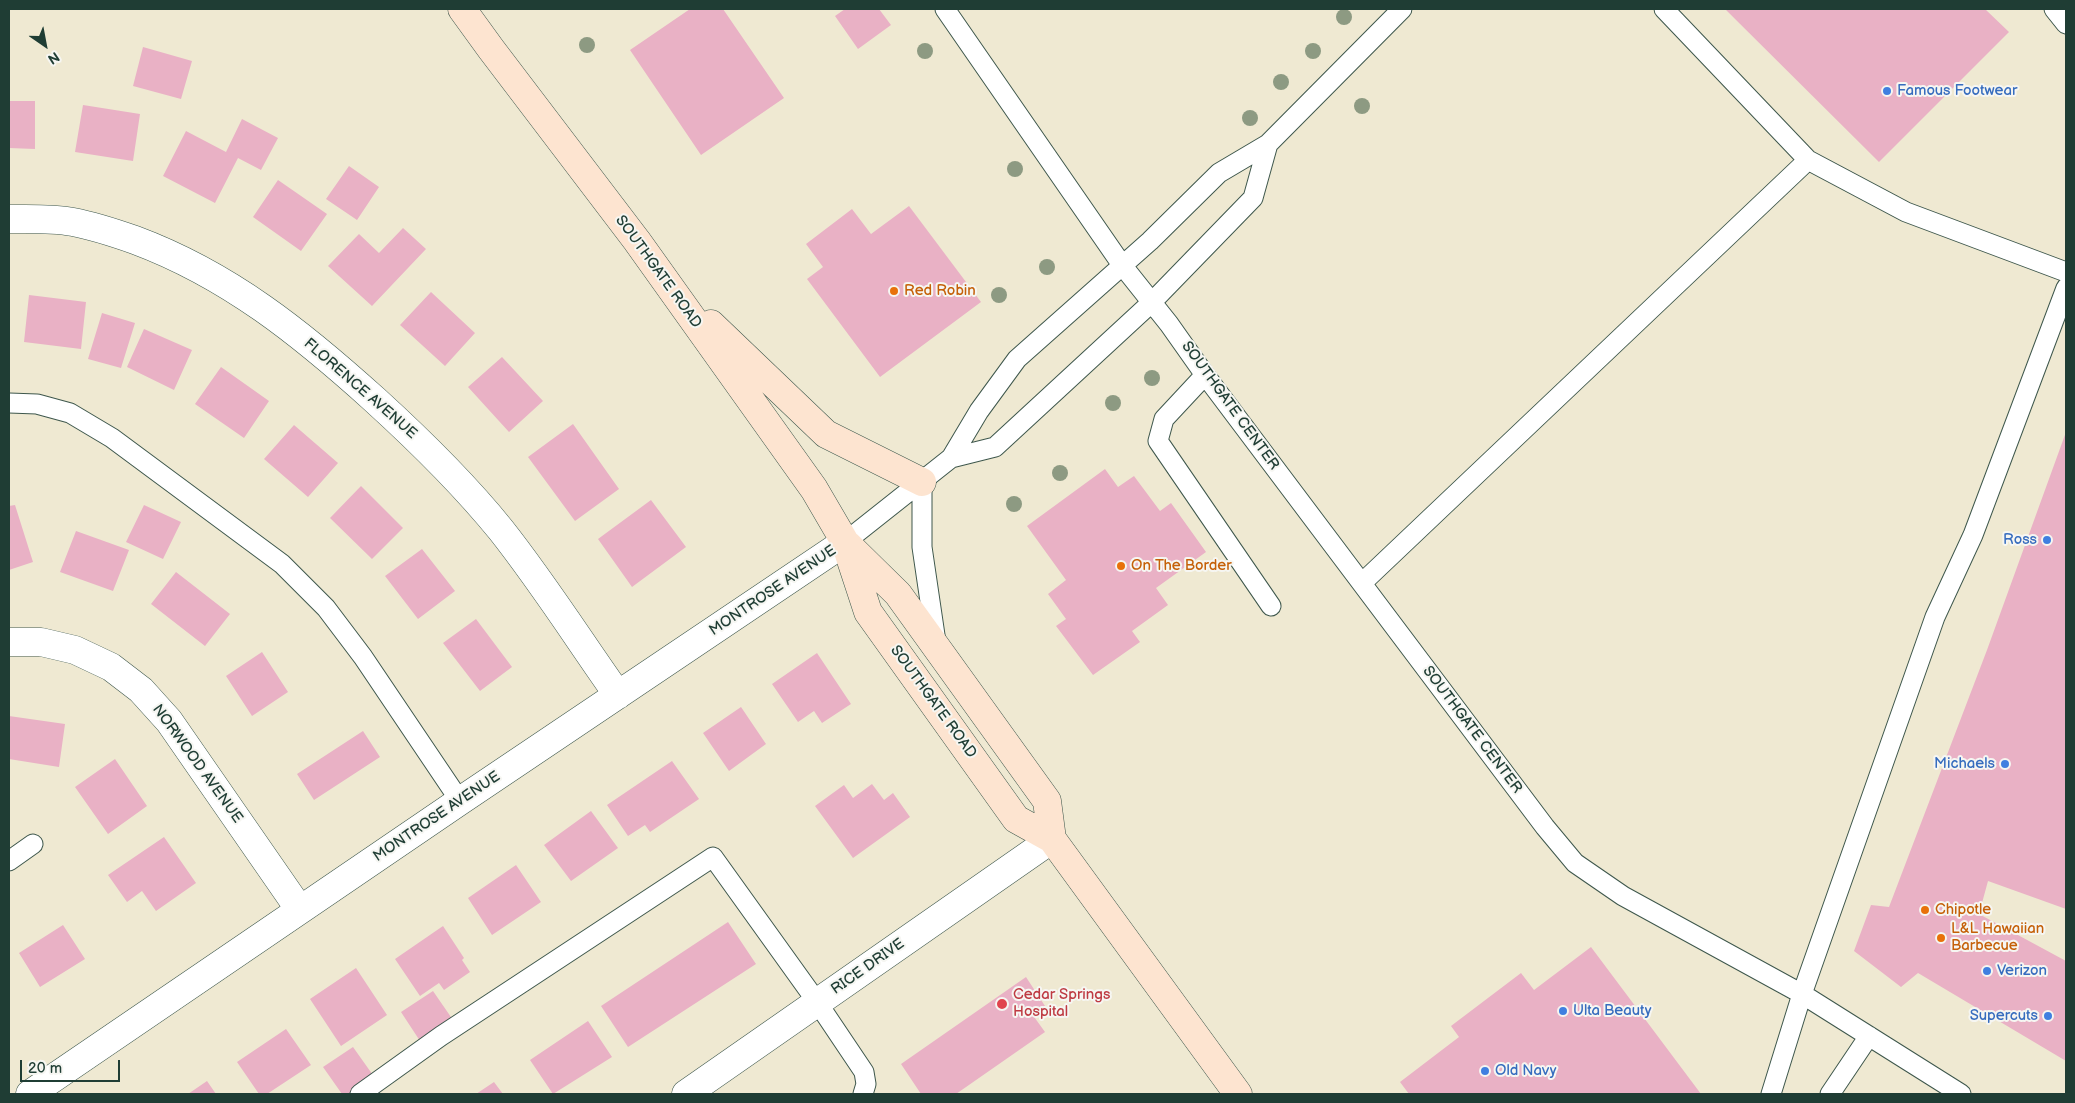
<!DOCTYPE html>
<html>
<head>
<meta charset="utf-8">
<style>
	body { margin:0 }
	#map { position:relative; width:2075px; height:1103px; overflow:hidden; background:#efe9d2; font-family:"Balsamiq Sans",sans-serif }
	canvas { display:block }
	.frame { position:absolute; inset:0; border:10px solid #1f3d34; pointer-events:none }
	.north { position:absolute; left:20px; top:20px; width:50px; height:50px; -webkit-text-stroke:4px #f6f6f2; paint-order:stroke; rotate:147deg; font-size:14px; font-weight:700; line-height:20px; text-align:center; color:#1f3d34 }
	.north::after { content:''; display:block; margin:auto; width:18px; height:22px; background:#1f3d34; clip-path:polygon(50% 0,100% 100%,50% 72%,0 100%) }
	.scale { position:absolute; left:20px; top:1060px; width:100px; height:22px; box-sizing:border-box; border:2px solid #1f3d34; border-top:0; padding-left:6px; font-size:15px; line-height:18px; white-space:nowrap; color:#1f3d34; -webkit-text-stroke:4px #f6f6f2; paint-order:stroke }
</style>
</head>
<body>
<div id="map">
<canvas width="2075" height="1103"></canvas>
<div class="frame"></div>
<div class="north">N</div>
<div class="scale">20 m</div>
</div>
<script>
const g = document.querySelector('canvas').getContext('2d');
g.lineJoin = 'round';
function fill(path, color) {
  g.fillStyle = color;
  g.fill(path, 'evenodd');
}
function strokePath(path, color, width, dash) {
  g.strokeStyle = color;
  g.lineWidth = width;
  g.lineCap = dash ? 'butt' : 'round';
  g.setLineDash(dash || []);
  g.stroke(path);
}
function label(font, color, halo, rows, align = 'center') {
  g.font = font + ' "Balsamiq Sans",sans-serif';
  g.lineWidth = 4;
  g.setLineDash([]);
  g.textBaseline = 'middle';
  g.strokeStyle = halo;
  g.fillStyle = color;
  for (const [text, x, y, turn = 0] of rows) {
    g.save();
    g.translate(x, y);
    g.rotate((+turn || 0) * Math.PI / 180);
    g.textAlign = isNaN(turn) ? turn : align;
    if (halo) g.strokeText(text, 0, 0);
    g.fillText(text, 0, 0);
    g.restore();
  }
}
fill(new Path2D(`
	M 690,9 L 723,9 L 784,98 L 701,155 L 630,50 Z
	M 845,9 L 879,9 L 891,25 L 858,49 L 835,16 Z
	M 1725,9 L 1985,9 L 2009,32 L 1879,162 Z
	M 143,47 L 192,61 L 181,99 L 133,86 Z
	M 9,101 L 35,101 L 35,149 L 9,148 Z
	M 83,105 L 140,114 L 133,161 L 75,152 Z
	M 242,119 L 278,138 L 261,170 L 238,158 L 215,203 L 163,176 L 186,131 L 226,152 Z
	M 349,166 L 379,187 L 357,220 L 326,199 Z
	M 278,180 L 327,214 L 301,251 L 253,217 Z
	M 909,206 L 981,302 L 880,377 L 807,279 L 823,267 L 806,244 L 852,209 L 871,234 Z
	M 403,228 L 426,249 L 372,306 L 328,266 L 359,234 L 379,253 Z
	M 431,292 L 475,333 L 445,366 L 400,325 Z
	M 29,295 L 86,302 L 81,349 L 24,342 Z
	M 102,313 L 135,323 L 121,368 L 88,359 Z
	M 144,329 L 192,350 L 174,390 L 127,367 Z
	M 502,357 L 543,401 L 509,432 L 468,387 Z
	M 221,367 L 269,401 L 244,438 L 195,404 Z
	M 573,424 L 619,489 L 575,521 L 528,457 Z
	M 294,425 L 338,463 L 308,497 L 264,459 Z
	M 2066,432 L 2066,909 L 1988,881 L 1979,914 L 2066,961 L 2066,1061 L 1918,973 L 1901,987 L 1854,951 L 1871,905 L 1889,907 L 1987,650 Z
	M 1105,469 L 1118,487 L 1134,476 L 1160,511 L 1171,503 L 1206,552 L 1156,588 L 1168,605 L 1132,631 L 1140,642 L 1093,675 L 1056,626 L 1066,619 L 1048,594 L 1066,580 L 1027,526 Z
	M 361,486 L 403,528 L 372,559 L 330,518 Z
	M 651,500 L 686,547 L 632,587 L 598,539 Z
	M 15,505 L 33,562 L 9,570 L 9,506 Z
	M 144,505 L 181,522 L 163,559 L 126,542 Z
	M 76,531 L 129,550 L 113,591 L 60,572 Z
	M 422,549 L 455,591 L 418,619 L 385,576 Z
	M 176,572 L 230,614 L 205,646 L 151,604 Z
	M 476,619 L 512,667 L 480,691 L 443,643 Z
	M 262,652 L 288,692 L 252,716 L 226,676 Z
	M 817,653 L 851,704 L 822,723 L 814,711 L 798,722 L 772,684 Z
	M 741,707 L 766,744 L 729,771 L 703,733 Z
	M 9,716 L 65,724 L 59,767 L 9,759 Z
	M 363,731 L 380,757 L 314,800 L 297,774 Z
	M 115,759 L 147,806 L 108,834 L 75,787 Z
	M 672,761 L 699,799 L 650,832 L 645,825 L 628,836 L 607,805 Z
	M 872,784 L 884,800 L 893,793 L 910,817 L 853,858 L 815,806 L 844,785 L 853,798 Z
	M 591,811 L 618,848 L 571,881 L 544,845 Z
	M 164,837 L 196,883 L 156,911 L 142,891 L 127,902 L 108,875 Z
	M 516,865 L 541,902 L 492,935 L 468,898 Z
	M 728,922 L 756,964 L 628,1047 L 601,1006 Z
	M 63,925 L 85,959 L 40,987 L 19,953 Z
	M 443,926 L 464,958 L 462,960 L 470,972 L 444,990 L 439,983 L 420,996 L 395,959 Z
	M 1591,947 L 1701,1094 L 1409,1094 L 1400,1082 L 1459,1037 L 1451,1026 L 1521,973 L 1534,990 Z
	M 356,968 L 387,1015 L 341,1046 L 310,999 Z
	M 1026,977 L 1045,1006 L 1032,1014 L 1045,1032 L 956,1094 L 921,1094 L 901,1064 Z
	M 433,991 L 453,1020 L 420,1041 L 401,1012 Z
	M 588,1021 L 612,1057 L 553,1094 L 530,1060 Z
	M 286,1029 L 311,1065 L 267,1094 L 259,1094 L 237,1062 Z
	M 353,1047 L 375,1078 L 351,1094 L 342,1094 L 323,1067 Z
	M 207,1081 L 216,1094 L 188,1094 Z
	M 494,1082 L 503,1094 L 476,1094 Z`), '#e9b1c5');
const lane = new Path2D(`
	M 945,9 L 1122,265 L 1169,324 L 1205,375 L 1545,827 L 1575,863 L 1623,896 L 1802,994 L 1771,1094
	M 1664,9 L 1808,160 L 1906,212 L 2066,272
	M 2054,9 L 2066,24
	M 1205,375 L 1164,419 L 1158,441 L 1271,606
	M 9,403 L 37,404 L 70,413 L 112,438 L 282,564 L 326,608 L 363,657 L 460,801
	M 951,458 L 995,447 L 1151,303 L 1253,198 L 1268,144
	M 922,482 L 922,547 L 936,642
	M 845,542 L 951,458 L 979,411 L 1017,359 L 1150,241 L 1219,173 L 1268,144 L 1402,9
	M 1362,583 L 1808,160
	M 9,861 L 33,844
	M 360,1094 L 441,1036 L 713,857 L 817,1002 L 864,1072 L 866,1084 L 863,1094
	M 1830,1094 L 1869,1036
	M 1961,1094 L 1802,994 L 1935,617 L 1973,535 L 2066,288`);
const street = new Path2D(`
	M 9,219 C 30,219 52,218 73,222 C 94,226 115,233 135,240 C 229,275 302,334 375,400 C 420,441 463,483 501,530 C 543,583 579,640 618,695
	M 9,642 L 41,642 L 75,650 L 111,667 L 141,690 L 169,721 L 300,910
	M 30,1094 L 460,801 L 845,542
	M 686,1094 L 1052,839`);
const secondary = new Path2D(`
	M 462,9 L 491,49 L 637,241 L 814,489 L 845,542 L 868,612 L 1016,819 L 1052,839 L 1238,1094
	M 711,324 L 826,434 L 922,482
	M 848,545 L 898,594 L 1047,801 L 1052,839`);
strokePath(lane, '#3e574c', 21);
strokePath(street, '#3e574c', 29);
strokePath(secondary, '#3e574c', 29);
strokePath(lane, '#fff', 19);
strokePath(street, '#fff', 28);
strokePath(secondary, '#fde4d0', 28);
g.fillStyle = '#8d9a82';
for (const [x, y] of [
	[1344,17],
	[587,45],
	[925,51],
	[1313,51],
	[1281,82],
	[1362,106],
	[1250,118],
	[1015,169],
	[1047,267],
	[999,295],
	[1152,378],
	[1113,403],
	[1060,473],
	[1014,504]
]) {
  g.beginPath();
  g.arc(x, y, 8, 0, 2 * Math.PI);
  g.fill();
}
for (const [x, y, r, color] of [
	[1887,91,5,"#3f7fe0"],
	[894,291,5,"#e8710a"],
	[2047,540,5,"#3f7fe0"],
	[1121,566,5,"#e8710a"],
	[2005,764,5,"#3f7fe0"],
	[1925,910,5,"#e8710a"],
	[1941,938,5,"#e8710a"],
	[1987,971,5,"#3f7fe0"],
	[1002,1004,6,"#e0444e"],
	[1563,1011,5,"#3f7fe0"],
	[2048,1016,5,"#3f7fe0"],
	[1485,1071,5,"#3f7fe0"]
]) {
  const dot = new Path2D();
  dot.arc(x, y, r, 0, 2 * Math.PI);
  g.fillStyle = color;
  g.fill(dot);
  strokePath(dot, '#f6f6f2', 2);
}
label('15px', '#366cbe', '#f6f6f2', [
	["Famous Footwear",1897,91],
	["Ross",2037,540,"right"],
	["Michaels",1995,764,"right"],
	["Verizon",1997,971],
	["Ulta Beauty",1573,1011],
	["Supercuts",2038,1016,"right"],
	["Old Navy",1495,1071]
], 'left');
label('15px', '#1f3d34', '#f6f6f2', [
	["SOUTHGATE ROAD",658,272,54],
	["FLORENCE AVENUE",360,389,41],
	["SOUTHGATE CENTER",1230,406,54],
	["MONTROSE AVENUE",773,591,-34],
	["SOUTHGATE ROAD",933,702,54],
	["SOUTHGATE CENTER",1472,730,53],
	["NORWOOD AVENUE",197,764,54],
	["MONTROSE AVENUE",437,817,-34],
	["RICE DRIVE",868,967,-35]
]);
label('15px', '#c56008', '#f6f6f2', [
	["Red Robin",904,291],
	["On The Border",1131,566],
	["Chipotle",1935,910],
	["L&L Hawaiian",1951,929],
	["Barbecue",1951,946]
], 'left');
label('15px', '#be3a42', '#f6f6f2', [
	["Cedar Springs",1013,995],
	["Hospital",1013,1012]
], 'left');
</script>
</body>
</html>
